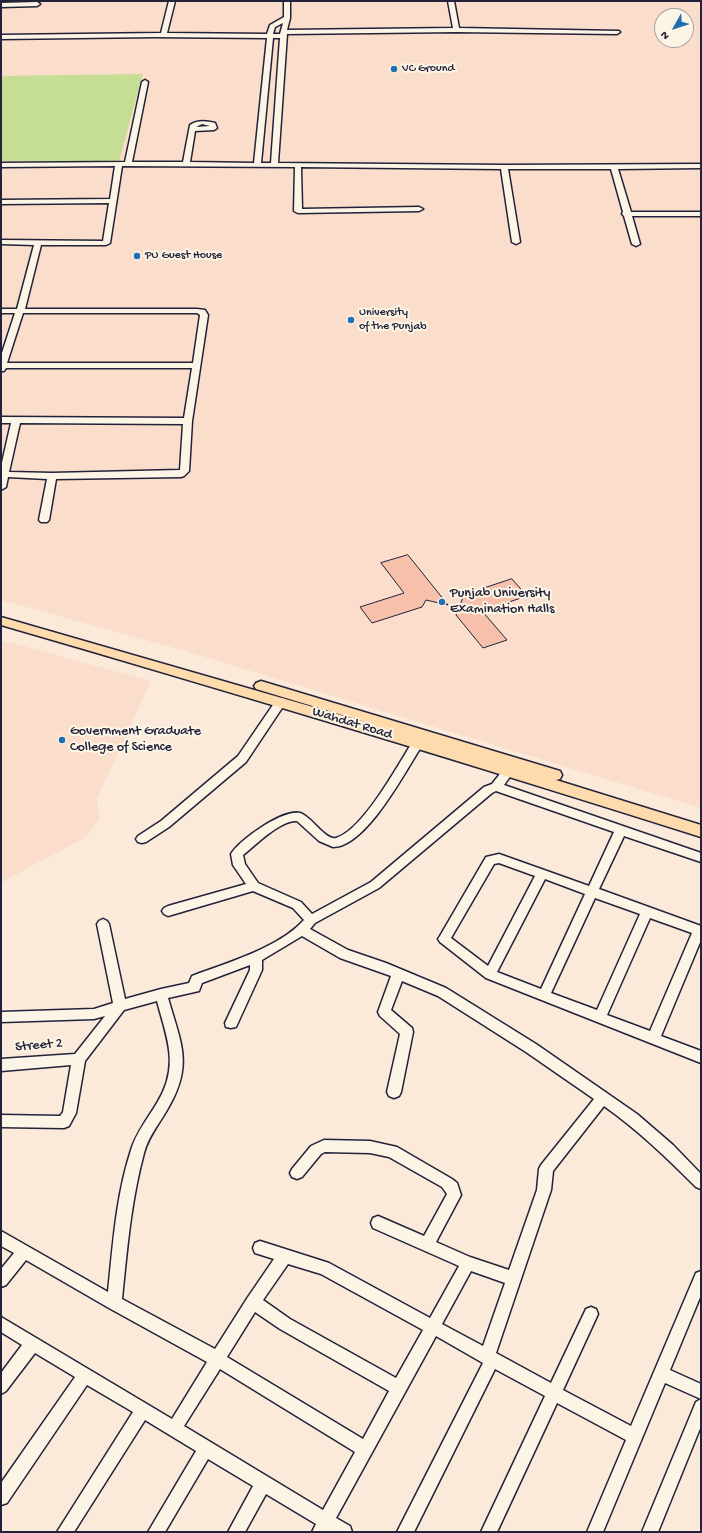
<!DOCTYPE html>
<html>
<head>
<meta charset="utf-8">
<style>
	body { margin:0 }
	#map { position:relative; width:702px; height:1533px; overflow:hidden; background:#fbead9; font-family:"Gochi Hand",sans-serif }
	canvas { display:block }
	.frame { position:absolute; inset:0; border:2px solid #22223b; pointer-events:none }
	.north { position:absolute; left:654px; top:8px; width:40px; height:40px; box-sizing:border-box; background:#fcf5e5; border:1px solid #a5a1a1; border-radius:50%; rotate:231deg; font-size:11px; font-weight:700; line-height:16px; text-align:center; color:#22223b }
	.north::after { content:''; display:block; margin:auto; width:14px; height:18px; background:#1f6fb2; clip-path:polygon(50% 0,100% 100%,50% 72%,0 100%) }
</style>
</head>
<body>
<div id="map">
<canvas width="702" height="1533"></canvas>
<div class="frame"></div>
<div class="north">N</div>
</div>
<script>
const g = document.querySelector('canvas').getContext('2d');
g.lineJoin = 'round';
function fill(path, color) {
  g.fillStyle = color;
  g.fill(path, 'evenodd');
}
function strokePath(path, color, width, dash) {
  g.strokeStyle = color;
  g.lineWidth = width;
  g.lineCap = dash ? 'butt' : 'round';
  g.setLineDash(dash || []);
  g.stroke(path);
}
function label(font, color, halo, rows, align = 'center') {
  g.font = font + ' "Gochi Hand",sans-serif';
  g.lineWidth = 4;
  g.setLineDash([]);
  g.textBaseline = 'middle';
  g.strokeStyle = halo;
  g.fillStyle = color;
  for (const [text, x, y, turn = 0] of rows) {
    g.save();
    g.translate(x, y);
    g.rotate((+turn || 0) * Math.PI / 180);
    g.textAlign = isNaN(turn) ? turn : align;
    if (halo) g.strokeText(text, 0, 0);
    g.fillText(text, 0, 0);
    g.restore();
  }
}
fill(new Path2D(`
	M 1,1 L 701,1 L 701,808 L 182,650 L 1,600 ZM 662,16 L 686,16 L 686,40 L 662,40 Z
	M 1,640 L 151,681 L 97,798 L 99,820 L 86,837 L 11,877 L 1,883 Z`), '#faddcb');
fill(new Path2D(`
	M 143,74 L 119,161 L 1,161 L 1,76 Z`), '#c6de94');
const building = new Path2D(`
	M 408,555 L 448,605 L 426,600 L 422,607 L 372,623 L 360,607 L 404,593 L 381,563 Z
	M 512,579 L 527,596 L 482,611 L 507,640 L 483,648 L 456,615 L 464,595 Z`);
fill(building, '#f7c0ab');
strokePath(building, '#22223b', 1);
const minor = new Path2D(`
	M 169,1 L 175,1 L 167,33 L 267,34 L 270,25 L 284,17 L 284,1 L 290,1 L 290,18 L 287,30 L 453,28 L 448,1 L 454,1 L 459,28 L 619,31 L 620,32 L 617,34 L 456,32 L 287,34 L 278,163 L 504,165 L 701,164 L 701,168 L 618,169 L 631,212 L 701,212 L 701,216 L 632,216 L 640,244 L 636,246 L 632,244 L 624,216 L 622,214 L 623,212 L 611,169 L 508,169 L 520,242 L 516,244 L 512,242 L 501,169 L 301,167 L 302,209 L 419,207 L 423,209 L 419,211 L 298,213 L 294,211 L 295,167 L 122,166 L 110,243 L 106,245 L 41,245 L 25,309 L 197,309 L 205,310 L 208,315 L 192,421 L 189,471 L 184,476 L 181,477 L 56,479 L 49,520 L 47,522 L 41,522 L 39,520 L 47,479 L 8,477 L 6,487 L 1,490 L 1,467 L 11,423 L 1,423 L 1,417 L 184,418 L 192,368 L 6,368 L 4,371 L 1,371 L 1,356 L 15,313 L 1,313 L 1,309 L 17,309 L 34,245 L 1,244 L 1,240 L 103,241 L 109,203 L 1,204 L 1,200 L 110,199 L 115,166 L 1,167 L 1,163 L 125,162 L 142,82 L 145,80 L 148,82 L 132,162 L 183,162 L 190,125 C 197,120 207,121 215,123 L 217,128 L 214,130 L 195,131 L 190,162 L 254,163 L 267,38 L 154,37 L 1,39 L 1,35 L 161,33 ZM 283,23 L 280,34 L 273,34 L 275,27 ZM 273,38 L 280,38 L 271,163 L 261,163 ZM 202,124 L 210,126 L 196,127 ZM 23,313 L 197,313 L 200,315 L 193,363 L 7,363 ZM 20,423 L 183,424 L 180,470 L 52,473 L 9,472 Z
	M 1,3 L 37,2 L 40,4 L 37,6 L 1,7 Z
	M 281,698 L 285,699 L 286,702 L 246,762 L 169,827 L 146,842 L 142,843 L 138,842 L 136,839 L 138,836 L 161,821 L 238,756 L 277,699 Z
	M 417,740 L 421,741 L 422,744 L 421,747 C 405,772 366,847 333,847 L 319,841 L 297,821 C 280,820 256,845 243,855 L 245,864 L 258,883 L 301,902 L 312,914 L 371,882 L 484,787 L 492,784 L 510,761 L 518,761 L 519,764 L 504,785 L 701,853 L 701,862 L 624,836 L 599,889 L 701,926 L 701,940 L 661,1036 L 701,1051 L 701,1063 L 486,978 L 440,942 L 438,939 L 440,936 L 486,857 L 499,854 L 589,886 L 614,832 L 496,791 L 492,793 L 379,888 L 315,923 L 310,929 L 348,950 L 386,963 L 446,988 L 536,1044 L 637,1114 L 673,1145 L 701,1174 L 701,1189 L 696,1187 C 667,1158 638,1130 604,1106 L 553,1171 L 551,1190 L 496,1353 L 551,1383 L 586,1309 L 591,1307 L 596,1309 L 598,1314 L 563,1390 L 631,1426 L 696,1273 L 701,1271 L 701,1295 L 670,1370 L 701,1384 L 701,1426 L 658,1532 L 642,1532 L 696,1402 L 701,1399 L 665,1383 L 603,1532 L 587,1532 L 626,1440 L 557,1403 L 497,1532 L 481,1532 L 545,1396 L 495,1369 L 414,1532 L 397,1532 L 483,1363 L 436,1336 L 336,1518 L 350,1526 L 352,1532 L 312,1532 L 316,1524 L 266,1494 L 245,1532 L 228,1532 L 253,1486 L 208,1459 L 165,1532 L 148,1532 L 196,1451 L 145,1420 L 74,1532 L 57,1532 L 133,1412 L 87,1385 L 7,1503 L 1,1505 L 1,1483 L 75,1377 L 35,1353 L 6,1391 L 1,1394 L 1,1373 L 22,1345 L 1,1332 L 1,1317 L 172,1419 L 207,1362 L 109,1308 L 26,1260 L 6,1285 L 1,1287 L 1,1269 L 14,1253 L 1,1246 L 1,1231 L 108,1292 C 113,1244 116,1196 131,1150 C 136,1133 148,1118 157,1103 C 180,1066 167,1039 157,1001 L 124,1010 L 85,1061 L 76,1113 L 69,1126 L 64,1128 L 1,1127 L 1,1115 L 60,1116 L 63,1112 L 71,1065 L 1,1071 L 1,1059 L 75,1054 L 105,1016 L 94,1019 L 1,1022 L 1,1012 L 94,1009 L 113,1003 L 97,924 L 99,921 L 103,919 L 107,921 L 109,924 L 125,999 L 161,989 L 189,983 L 192,976 C 226,963 279,948 304,920 L 293,908 L 253,891 L 168,916 L 164,914 L 162,911 L 164,908 L 168,906 L 246,884 L 233,865 L 231,854 C 239,840 283,809 300,813 C 311,816 326,841 336,838 C 363,830 398,765 413,741 ZM 499,863 L 535,876 L 488,966 L 451,938 L 494,864 ZM 545,879 L 585,894 L 541,989 L 497,972 ZM 595,898 L 640,914 L 597,1010 L 551,993 ZM 650,918 L 692,933 L 650,1031 L 607,1015 ZM 302,936 L 340,958 L 391,976 L 378,1012 L 380,1016 L 400,1034 L 387,1092 L 389,1096 L 394,1098 L 399,1096 L 401,1092 L 413,1032 L 412,1028 L 391,1010 L 402,981 L 438,996 L 526,1052 L 594,1099 L 541,1165 L 539,1169 L 537,1190 L 509,1270 L 470,1257 L 436,1242 L 461,1195 L 457,1183 L 452,1179 L 397,1147 L 370,1141 L 324,1140 L 311,1146 L 292,1169 L 290,1173 L 292,1177 L 297,1179 L 302,1177 L 321,1154 L 325,1152 L 370,1153 L 389,1157 L 442,1187 L 447,1194 L 424,1236 L 378,1216 L 373,1218 L 371,1223 L 373,1228 L 459,1266 L 430,1318 L 329,1263 L 260,1241 L 255,1243 L 253,1248 L 255,1253 L 274,1259 L 248,1297 L 215,1349 L 122,1299 C 127,1250 131,1201 144,1153 C 148,1137 159,1124 167,1110 C 194,1065 181,1044 168,998 L 199,991 L 202,983 L 250,965 L 250,970 L 225,1023 L 226,1027 L 231,1028 L 236,1027 L 262,970 L 262,960 ZM 288,1264 L 321,1274 L 423,1330 L 396,1378 L 290,1319 L 263,1300 ZM 471,1271 L 505,1283 L 483,1346 L 442,1324 ZM 255,1312 L 280,1329 L 389,1391 L 363,1439 L 227,1357 ZM 220,1369 L 355,1452 L 323,1510 L 184,1426 Z`);
const major = new Path2D(`
	M 1,617 L 372,724 L 256,689 L 254,686 L 256,683 L 261,681 L 560,771 L 562,775 L 560,779 L 556,780 L 701,825 L 701,837 C 468,763 235,693 1,625 Z`);
strokePath(minor, '#22223b', 3);
strokePath(major, '#22223b', 3);
fill(minor, '#fcf5e5');
fill(major, '#fedbac');
for (const [x, y, r, color] of [
	[394,69,4,"#1f6fb2"],
	[137,256,4,"#1f6fb2"],
	[351,320,4,"#1f6fb2"],
	[442,602,4,"#1f6fb2"],
	[62,740,4,"#1f6fb2"]
]) {
  const dot = new Path2D();
  dot.arc(x, y, r, 0, 2 * Math.PI);
  g.fillStyle = color;
  g.fill(dot);
  strokePath(dot, '#fcf5e5', 1.5);
}
label('12px', '#22223b', '#fcf5e5', [
	["VC Ground",402,69],
	["PU Guest House",145,256],
	["University",359,313],
	["of the Punjab",359,327]
], 'left');
label('14px', '#22223b', '#fcf5e5', [
	["Punjab University",450,594],
	["Examination Halls",450,610],
	["Government Graduate",70,732],
	["College of Science",70,748]
], 'left');
label('14px', '#22223b', '#fcf5e5', [
	["Wahdat Road",352,724,17],
	["Street 2",39,1046,-5]
]);
</script>
</body>
</html>
